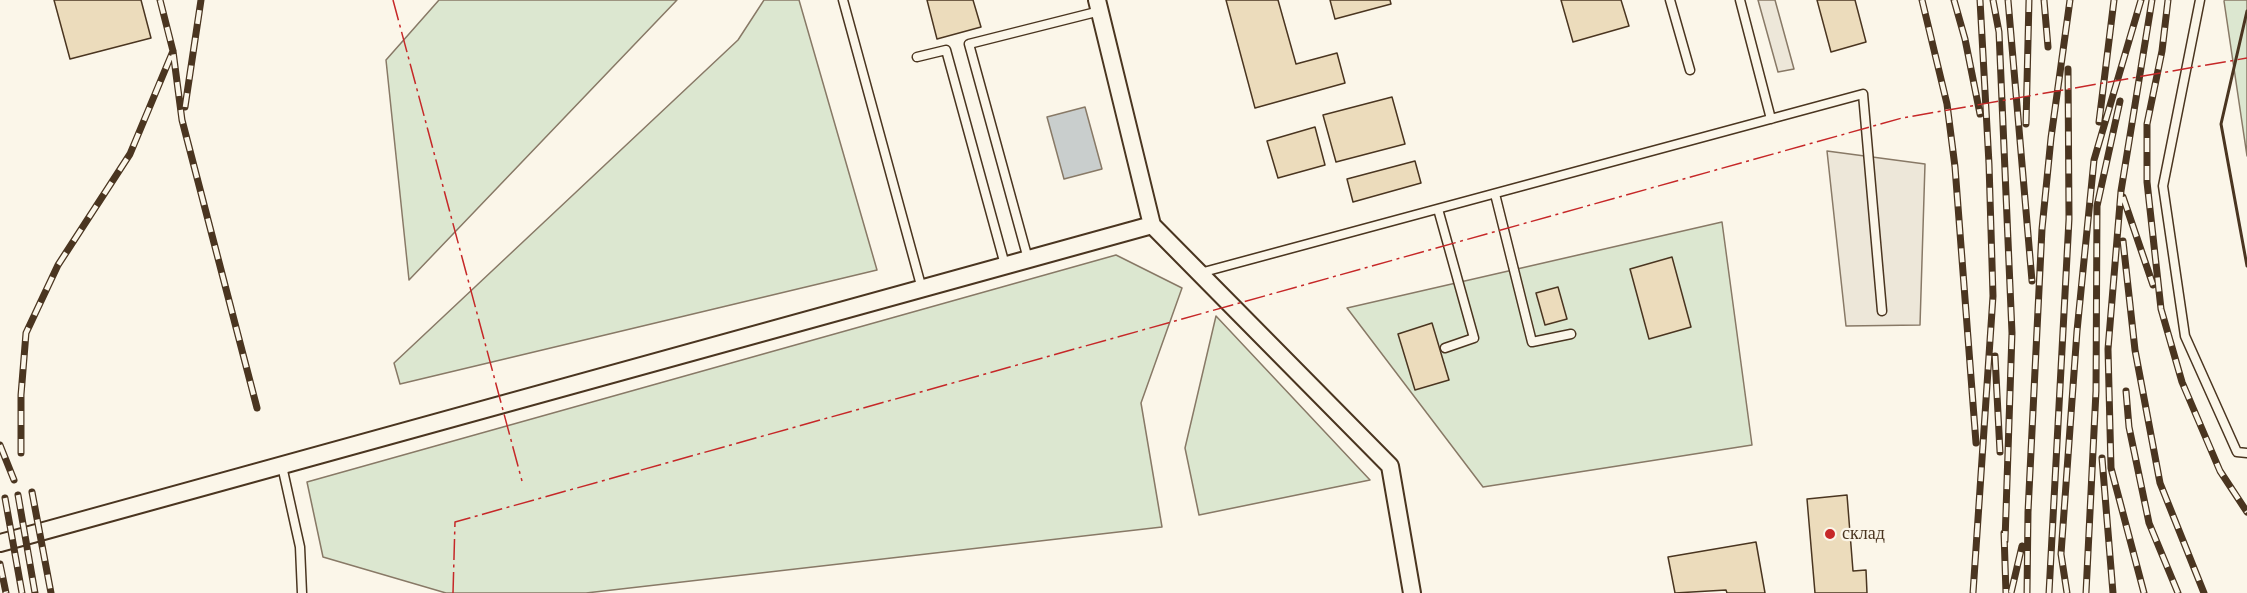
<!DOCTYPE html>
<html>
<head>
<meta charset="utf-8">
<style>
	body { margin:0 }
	canvas { display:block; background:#fbf6e9 }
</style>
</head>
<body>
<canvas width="2247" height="593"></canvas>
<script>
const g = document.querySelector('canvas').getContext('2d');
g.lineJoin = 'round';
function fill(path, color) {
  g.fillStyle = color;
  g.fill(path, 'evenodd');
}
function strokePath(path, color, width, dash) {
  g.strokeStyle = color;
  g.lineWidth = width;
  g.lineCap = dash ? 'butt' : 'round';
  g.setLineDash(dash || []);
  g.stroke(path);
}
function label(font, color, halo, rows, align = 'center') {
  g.font = font + ' "Libre Baskerville",serif';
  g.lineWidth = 4.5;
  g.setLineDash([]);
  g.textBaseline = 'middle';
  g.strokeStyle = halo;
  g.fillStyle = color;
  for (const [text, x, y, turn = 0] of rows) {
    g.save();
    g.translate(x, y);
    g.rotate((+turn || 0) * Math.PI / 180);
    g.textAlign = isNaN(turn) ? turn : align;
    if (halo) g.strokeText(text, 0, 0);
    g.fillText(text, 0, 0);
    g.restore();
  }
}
const green = new Path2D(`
	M 439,0 L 677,0 L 409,280 L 386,60 Z
	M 764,0 L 799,0 L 877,270 L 400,384 L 394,363 L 738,40 Z
	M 2225,0 L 2247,0 L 2247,156 L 2224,1 Z
	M 1722,222 L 1752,445 L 1483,487 L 1347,308 Z
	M 1116,255 L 1182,288 L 1141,403 L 1162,527 L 586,593 L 446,593 L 323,557 L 307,482 Z
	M 1216,316 L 1370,480 L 1199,515 L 1185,448 Z`);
fill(green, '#dce7d0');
strokePath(green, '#887966', 1.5);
const parking = new Path2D(`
	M 1758,0 L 1775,0 L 1794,69 L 1778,72 Z
	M 1827,151 L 1925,164 L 1920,325 L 1846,326 Z`);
fill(parking, '#ede7d9');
strokePath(parking, '#887966', 1.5);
const water = new Path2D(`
	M 1085,107 L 1102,169 L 1064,179 L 1047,117 Z`);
fill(water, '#c9cecd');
strokePath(water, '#887966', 1.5);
const building = new Path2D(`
	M 54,0 L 141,0 L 151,38 L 70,59 Z
	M 927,0 L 973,0 L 981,27 L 937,39 Z
	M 1226,0 L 1278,0 L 1296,64 L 1337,53 L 1345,83 L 1255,108 Z
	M 1330,0 L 1390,0 L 1391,4 L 1335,19 Z
	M 1561,0 L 1621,0 L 1629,26 L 1573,42 Z
	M 1817,0 L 1855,0 L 1866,42 L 1831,52 Z
	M 1392,97 L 1405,144 L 1336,162 L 1323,115 Z
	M 1315,127 L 1325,165 L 1278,178 L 1267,141 Z
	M 1415,161 L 1421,183 L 1353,202 L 1347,179 Z
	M 1672,257 L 1691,327 L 1649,339 L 1630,269 Z
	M 1558,287 L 1567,319 L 1545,325 L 1536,293 Z
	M 1432,323 L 1449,380 L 1415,390 L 1398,334 Z
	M 1847,495 L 1853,571 L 1866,570 L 1867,593 L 1815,593 L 1807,499 Z
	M 1756,542 L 1765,593 L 1727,593 L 1726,590 L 1675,593 L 1668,557 Z`);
fill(building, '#ecdcbc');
strokePath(building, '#4a3520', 1.5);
const service = new Path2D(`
	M 843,0 L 922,289
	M 1670,0 L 1690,70
	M 1740,0 L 1771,119
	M 2200,0 L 2163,186 L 2185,336 L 2237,452 L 2247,453
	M 917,57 L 946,50 L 1005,265
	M 1495,194 L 1532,342 L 1571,334
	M 1438,209 L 1474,338 L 1445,348
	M 1028,259 L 969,44 L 1100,11
	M 1200,273 L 1863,94 L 1882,311
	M 282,466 L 300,547 L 302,593`);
const minor = new Path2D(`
	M 1097,0 L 1152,225 L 1390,466 L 1412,593
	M 0,543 L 1152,225`);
strokePath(service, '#4a3520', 11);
strokePath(minor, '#4a3520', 20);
strokePath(service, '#fbf6e9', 8);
strokePath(minor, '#fbf6e9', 16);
const rail = new Path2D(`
	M 160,0 L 173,51 L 182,120 L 257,408
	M 1922,0 L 1947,104 L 1955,167 L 1976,443
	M 1954,0 L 1965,39 L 1980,114
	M 1993,0 L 1999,32 L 2012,333 L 2005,541
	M 2008,0 L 2032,281
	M 2044,0 L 2048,47
	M 2168,0 L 2162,51 L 2147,124 L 2147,182 L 2161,309 L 2182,382 L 2220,471 L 2247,512
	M 185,107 L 201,0
	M 2099,122 L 2114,0
	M 2026,124 L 2029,0
	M 2123,197 L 2153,285
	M 2123,241 L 2135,350 L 2160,483 L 2204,593
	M 1995,356 L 2000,452
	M 2126,391 L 2129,427 L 2149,523 L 2178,593
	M 0,445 L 14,480
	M 21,453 L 21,395 L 26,333 L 58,265 L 130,154 L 173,51
	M 2102,458 L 2113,593
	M 32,492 L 51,593
	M 18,495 L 35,593
	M 5,498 L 22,593
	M 2004,533 L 2006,593
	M 0,564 L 6,593
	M 1973,593 L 1993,296 L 1989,164 L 1980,0
	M 2011,593 L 2022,546
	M 2027,593 L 2028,512 L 2042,229 L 2051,138 L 2070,0
	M 2049,593 L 2069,219 L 2068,69
	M 2067,593 L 2061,554 L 2077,331 L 2094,160 L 2141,0
	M 2086,593 L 2096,391 L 2097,206 L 2120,101
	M 2144,593 L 2111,468 L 2108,349 L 2121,191 L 2152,0`);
strokePath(rail, '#4a3520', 7);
strokePath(rail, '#fbf6e9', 4.5, [14]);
strokePath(new Path2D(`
	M 2247,11 L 2221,124 L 2247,266`), '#4a3520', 3);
strokePath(new Path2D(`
	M 393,0 L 522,481
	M 453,593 L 455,522 L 1902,118 L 2247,58`), '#c62828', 1.5, [21, 4.5, 3, 4.5]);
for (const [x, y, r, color] of [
	[1830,534,6,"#c62828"]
]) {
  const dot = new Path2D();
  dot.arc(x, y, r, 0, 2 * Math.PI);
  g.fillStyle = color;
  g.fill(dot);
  strokePath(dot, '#fbf6e9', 2);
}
label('18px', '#4a3520', '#fbf6e9', [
	["склад",1842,534]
], 'left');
</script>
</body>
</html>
